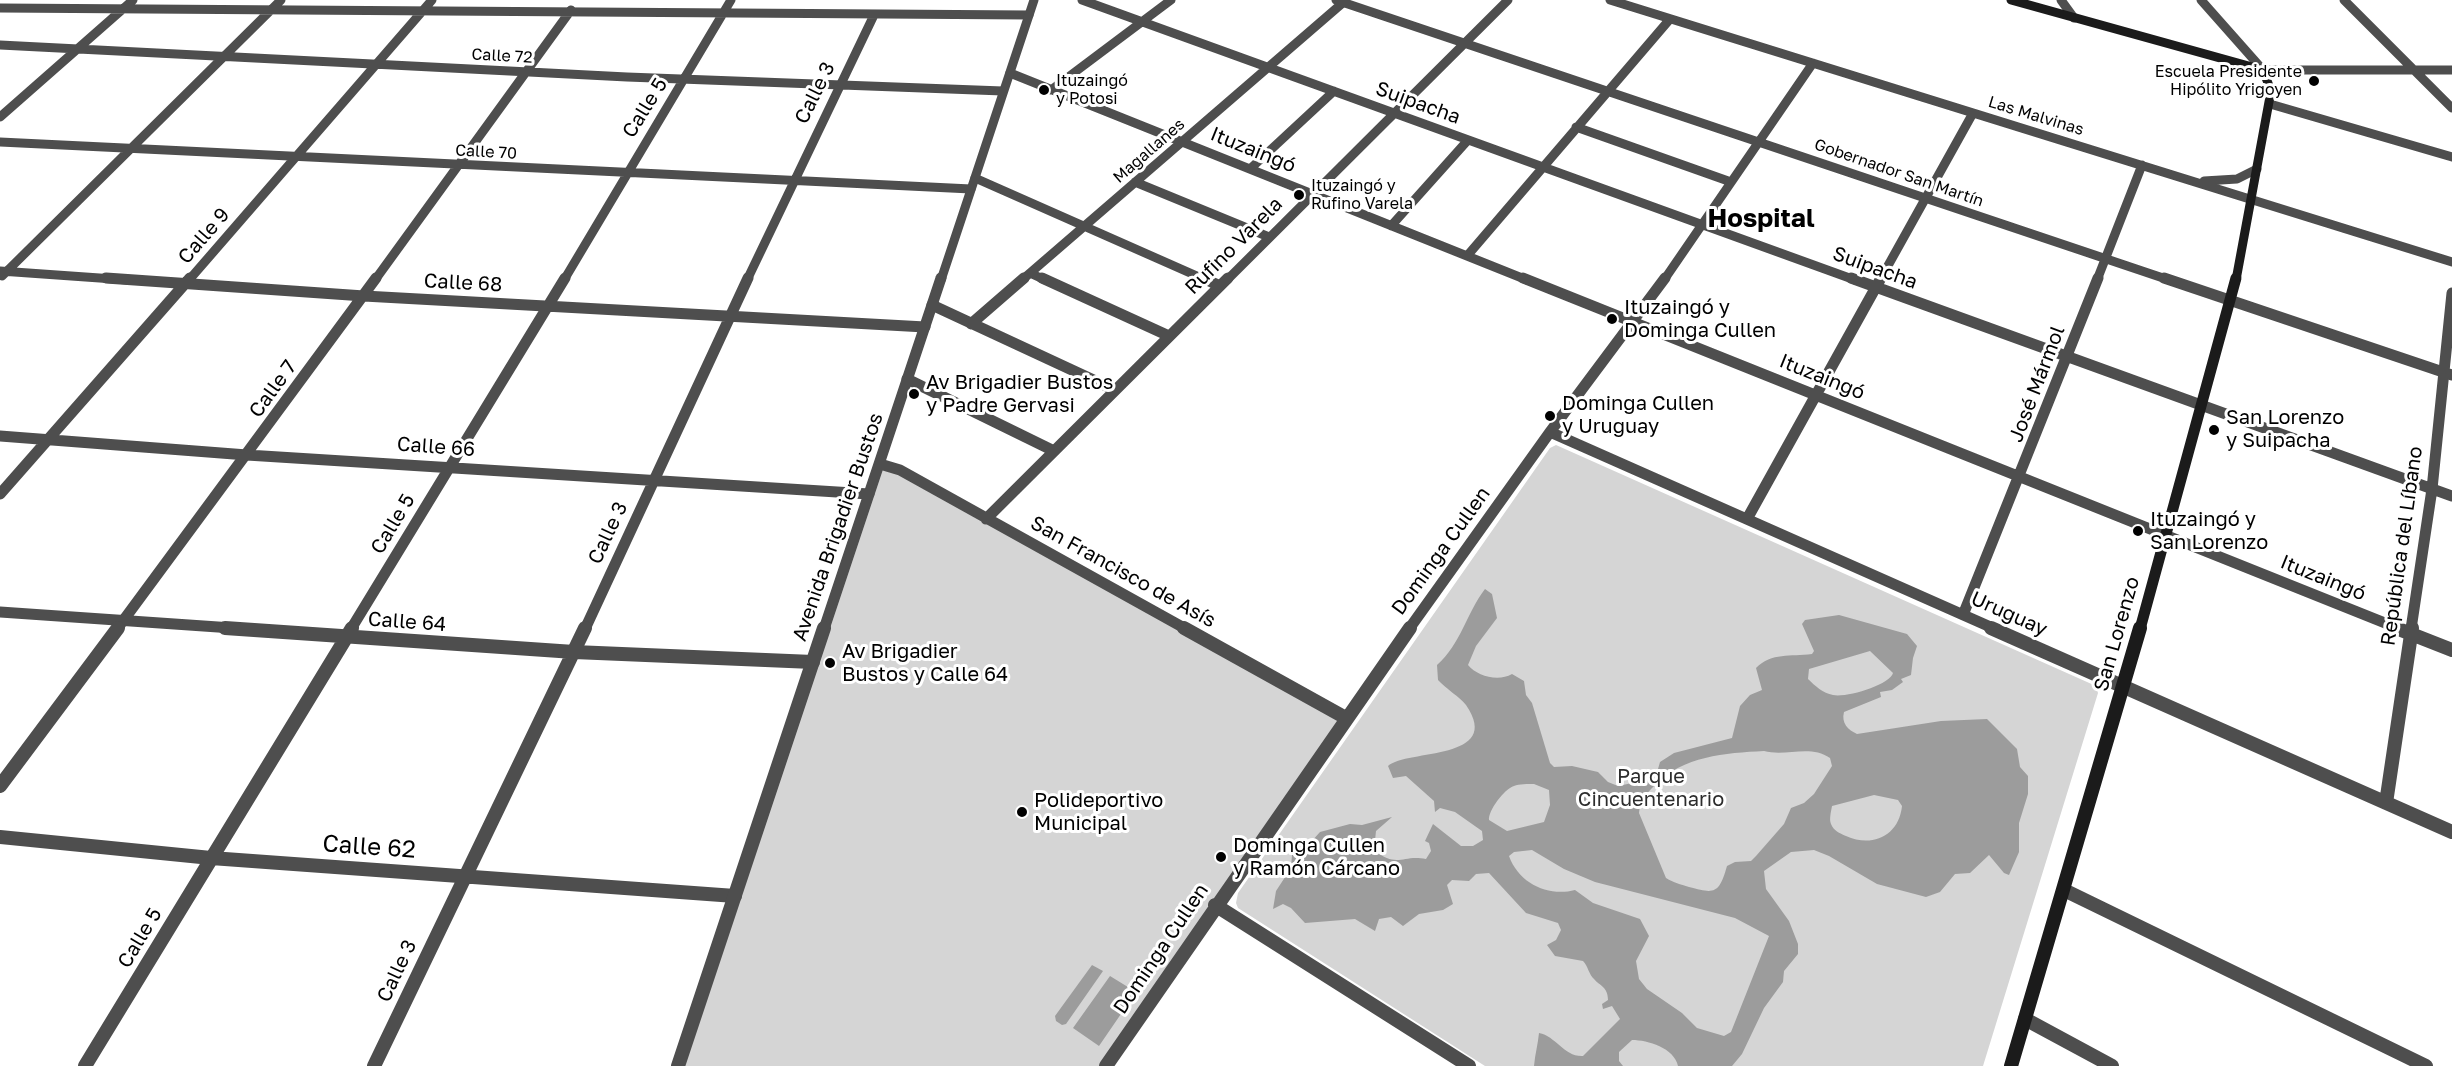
<!DOCTYPE html>
<html>
<head>
<meta charset="utf-8">
<style>
	body { margin:0 }
	canvas { display:block; background:#fff }
</style>
</head>
<body>
<canvas width="2452" height="1066"></canvas>
<script>
const g = document.querySelector('canvas').getContext('2d');
g.lineJoin = 'round';
function fill(path, color) {
  g.fillStyle = color;
  g.fill(path, 'evenodd');
}
function strokePath(path, color, width, dash) {
  g.strokeStyle = color;
  g.lineWidth = width;
  g.lineCap = dash ? 'butt' : 'round';
  g.setLineDash(dash || []);
  g.stroke(path);
}
function label(font, color, halo, rows, align = 'center') {
  g.font = font + ' "Golos Text",sans-serif';
  g.lineWidth = 6;
  g.setLineDash([]);
  g.textBaseline = 'middle';
  g.strokeStyle = halo;
  g.fillStyle = color;
  for (const [text, x, y, turn = 0] of rows) {
    g.save();
    g.translate(x, y);
    g.rotate((+turn || 0) * Math.PI / 180);
    g.textAlign = isNaN(turn) ? turn : align;
    if (halo) g.strokeText(text, 0, 0);
    g.fillText(text, 0, 0);
    g.restore();
  }
}
fill(new Path2D(`
	M 1556,445 L 2096,686 L 2098,693 L 1983,1066 L 1485,1066 L 1238,908 L 1236,903 L 1238,893 L 1550,448 Z
	M 880,464 L 1346,718 L 1106,1066 L 678,1066 Z`), '#d5d5d5');
fill(new Path2D(`
	M 1485,589 L 1492,594 L 1497,618 L 1476,646 L 1468,665 C 1477,676 1498,682 1512,674 L 1524,681 L 1526,695 L 1532,703 L 1550,763 L 1554,767 L 1572,766 L 1598,772 L 1608,782 L 1618,786 L 1637,782 L 1658,769 L 1660,762 L 1674,753 L 1732,738 L 1740,706 L 1750,695 L 1762,690 L 1756,668 C 1772,652 1790,657 1812,654 L 1814,651 L 1802,624 L 1805,620 L 1839,615 L 1907,634 L 1917,646 L 1913,658 L 1911,675 L 1901,679 L 1903,682 L 1892,690 L 1880,692 L 1881,697 L 1844,712 C 1841,723 1848,730 1857,734 L 1941,721 L 1987,719 L 2017,749 L 2020,767 L 2028,776 L 2028,794 L 2019,823 L 2019,852 L 2009,875 L 2004,873 L 1989,855 L 1970,873 L 1955,874 L 1940,892 L 1926,897 L 1877,884 L 1829,856 L 1814,850 L 1791,852 L 1764,871 L 1766,889 L 1789,921 L 1798,944 L 1798,954 L 1784,971 L 1783,982 L 1764,1008 L 1742,1054 L 1732,1066 L 1678,1066 C 1674,1048 1648,1040 1632,1040 L 1619,1052 L 1619,1061 L 1623,1066 L 1534,1066 C 1535,1054 1538,1044 1539,1033 C 1556,1036 1564,1057 1583,1056 L 1620,1019 L 1612,1006 L 1603,1009 L 1602,1004 L 1608,1000 C 1608,987 1600,986 1594,979 C 1589,975 1588,966 1583,961 L 1555,956 L 1547,945 L 1556,940 L 1561,930 L 1558,923 L 1526,913 L 1489,873 L 1476,874 L 1469,881 L 1452,880 L 1447,885 L 1453,904 L 1443,910 L 1419,914 L 1403,926 L 1391,917 L 1379,919 L 1375,931 L 1355,919 L 1305,923 L 1291,908 L 1283,904 L 1273,909 L 1276,891 L 1291,868 L 1292,855 L 1299,846 L 1311,842 L 1320,832 L 1350,824 L 1362,825 L 1392,817 L 1376,831 L 1374,850 C 1398,869 1402,854 1426,859 L 1431,851 L 1429,843 L 1425,841 L 1433,824 L 1461,846 L 1473,846 L 1483,840 L 1482,831 L 1455,812 L 1440,808 L 1435,812 L 1434,801 L 1406,776 L 1393,778 L 1388,766 C 1407,749 1504,761 1466,705 C 1461,698 1445,688 1438,680 L 1437,665 C 1461,644 1466,614 1485,589 ZM 1870,651 L 1893,673 C 1890,685 1846,698 1833,695 C 1823,693 1815,686 1808,679 L 1809,669 ZM 1764,751 C 1786,757 1810,744 1830,758 L 1832,766 L 1814,794 L 1804,803 L 1791,808 L 1784,824 L 1756,856 L 1751,861 L 1735,862 L 1727,866 C 1719,894 1715,894 1689,887 C 1680,884 1674,883 1666,878 L 1639,813 C 1640,801 1646,794 1655,785 C 1683,756 1725,753 1764,751 ZM 1534,784 L 1549,790 L 1550,805 L 1544,822 L 1507,831 L 1489,820 C 1488,811 1504,789 1514,786 C 1519,784 1528,784 1534,784 ZM 1874,795 L 1898,800 L 1902,806 C 1899,836 1872,848 1846,836 C 1839,833 1834,831 1831,824 C 1829,819 1831,812 1832,806 ZM 1532,850 L 1564,869 L 1595,882 L 1735,918 L 1769,936 L 1731,1032 L 1724,1036 L 1697,1028 L 1682,1013 L 1647,989 L 1639,979 L 1636,961 L 1649,936 L 1640,919 L 1593,903 L 1575,890 C 1549,897 1519,884 1509,856 L 1514,852 Z
	M 1092,965 L 1103,971 L 1066,1024 L 1062,1025 L 1056,1021 L 1055,1016 Z
	M 1110,976 L 1136,992 L 1099,1046 L 1073,1028 Z`), '#9c9c9c');
strokePath(new Path2D(`
	M 1082,0 L 1855,280
	M 1336,0 L 2169,280
	M 1610,0 L 2452,262
	M 2061,0 L 2074,18
	M 2201,0 L 2263,70 L 2452,70
	M 2344,0 L 2452,108
	M 0,8 L 1029,15
	M 0,45 L 627,77 L 1003,91
	M 1010,73 L 1527,280
	M 1051,90 L 1171,0
	M 2270,104 L 2452,157
	M 0,117 L 133,0
	M 1576,127 L 1731,182
	M 0,142 L 971,189
	M 1250,169 L 1334,91
	M 975,178 L 1206,280
	M 2204,181 L 2237,179 L 2257,169
	M 1135,182 L 1269,237
	M 1391,226 L 1468,140
	M 1467,256 L 1670,19
	M 0,271 L 128,280
	M 1030,273 L 1045,280
	M 2,276 L 281,0
	M 189,280 L 432,0
	M 375,280 L 571,10
	M 564,280 L 731,0
	M 747,280 L 874,15
	M 1022,280 L 1346,0
	M 1227,280 L 1508,0
	M 1664,280 L 1813,63
	M 1880,280 L 1973,113
	M 2097,280 L 2142,165`), '#4e4e4e', 9);
strokePath(new Path2D(`
	M 106,278 L 364,296 L 925,327
	M 1042,278 L 1169,336
	M 1203,278 L 1220,286
	M 1523,278 L 2400,629
	M 1851,278 L 2452,496
	M 2164,278 L 2452,375
	M 932,305 L 1115,390
	M 971,324 L 1024,278
	M 907,379 L 1054,451
	M 1550,432 L 1995,629
	M 0,436 L 247,455 L 869,494
	M 880,464 L 900,470 L 1186,629
	M 0,494 L 190,278
	M 986,519 L 1228,278
	M 1747,519 L 1881,278
	M 0,612 L 247,629
	M 1963,615 L 2098,278
	M 117,629 L 376,278
	M 351,629 L 565,278
	M 585,629 L 748,278
	M 1409,629 L 1550,432 L 1665,278
	M 2411,629 L 2432,489 L 2452,293`), '#4e4e4e', 11);
strokePath(new Path2D(`
	M 225,628 L 574,652 L 813,662
	M 1184,628 L 1346,718
	M 1991,628 L 2452,832
	M 2396,628 L 2452,650
	M 0,786 L 118,628
	M 2386,803 L 2412,628
	M 0,837 L 211,858 L 735,896
	M 2064,890 L 2426,1066
	M 1215,905 L 1469,1066
	M 2025,1019 L 2112,1066
	M 85,1066 L 352,628
	M 374,1066 L 585,628
	M 1106,1066 L 1410,628`), '#4e4e4e', 14);
strokePath(new Path2D(`
	M 941,280 L 1034,0`), '#4e4e4e', 9);
strokePath(new Path2D(`
	M 824,629 L 941,278`), '#4e4e4e', 11);
strokePath(new Path2D(`
	M 678,1066 L 824,628`), '#4e4e4e', 14);
strokePath(new Path2D(`
	M 2011,0 L 2263,70 L 2271,91 L 2236,280`), '#1b1b1b', 9);
strokePath(new Path2D(`
	M 2140,629 L 2236,278`), '#1b1b1b', 11);
strokePath(new Path2D(`
	M 2011,1066 L 2140,628`), '#1b1b1b', 14);
for (const [x, y, r, color] of [
	[2314,81,6,"#000"],
	[1044,90,6,"#000"],
	[1299,195,6,"#000"],
	[1612,319,6,"#000"],
	[914,394,6,"#000"],
	[1550,416,6,"#000"],
	[2214,430,6,"#000"],
	[2138,531,6,"#000"],
	[830,663,6,"#000"],
	[1022,812,6,"#000"],
	[1221,857,6,"#000"]
]) {
  const dot = new Path2D();
  dot.arc(x, y, r, 0, 2 * Math.PI);
  g.fillStyle = color;
  g.fill(dot);
  strokePath(dot, '#fff', 2);
}
label('16px', '#000', '#fff', [
	["Calle 72",502,56,3],
	["Las Malvinas",2036,116,17],
	["Magallanes",1149,151,-41],
	["Calle 70",486,152,3],
	["Gobernador San Martín",1899,173,19]
]);
label('16px', '#000', '#fff', [
	["Escuela Presidente",2302,72,"right"],
	["Hipólito Yrigoyen",2302,90,"right"],
	["Ituzaingó",1056,81],
	["y Potosi",1056,99],
	["Ituzaingó y",1311,186],
	["Rufino Varela",1311,204]
], 'left');
label('20px', '#000', '#fff', [
	["Calle 3",815,93,-64],
	["Suipacha",1418,103,20],
	["Calle 5",645,108,-58],
	["Ituzaingó",1253,150,22],
	["Calle 9",204,236,-49],
	["Rufino Varela",1234,246,-45],
	["Suipacha",1875,268,20],
	["Calle 68",463,283,3],
	["Ituzaingó",1822,377,22],
	["José Mármol",2037,384,-69],
	["Calle 7",273,389,-54],
	["Calle 66",436,447,4],
	["Calle 5",393,524,-59],
	["Avenida Brigadier Bustos",838,527,-71],
	["Calle 3",608,533,-65],
	["República del Líbano",2402,546,-82],
	["Dominga Cullen",1441,551,-54],
	["San Francisco de Asís",1123,572,29],
	["Ituzaingó",2323,578,22],
	["Uruguay",2009,614,24],
	["Calle 64",407,622,4],
	["San Lorenzo",2117,634,-74],
	["Calle 5",140,938,-59],
	["Dominga Cullen",1161,949,-56],
	["Calle 3",397,971,-65]
]);
label('20px', '#000', '#fff', [
	["Ituzaingó y",1624,308],
	["Dominga Cullen",1624,331],
	["Av Brigadier Bustos",926,383],
	["y Padre Gervasi",926,406],
	["Dominga Cullen",1562,404],
	["y Uruguay",1562,427],
	["San Lorenzo",2226,418],
	["y Suipacha",2226,441],
	["Ituzaingó y",2150,520],
	["San Lorenzo",2150,543],
	["Av Brigadier",842,652],
	["Bustos y Calle 64",842,675],
	["Polideportivo",1034,801],
	["Municipal",1034,824],
	["Dominga Cullen",1233,846],
	["y Ramón Cárcano",1233,869]
], 'left');
label('20px', '#2c2c2c', '#fff', [
	["Parque",1651,777],
	["Cincuentenario",1651,800]
]);
label('24px', '#000', '#fff', [
	["Calle 62",369,847,4]
]);
label('bold 26px', '#000', '#fff', [
	["Hospital",1761,219]
]);
</script>
</body>
</html>
